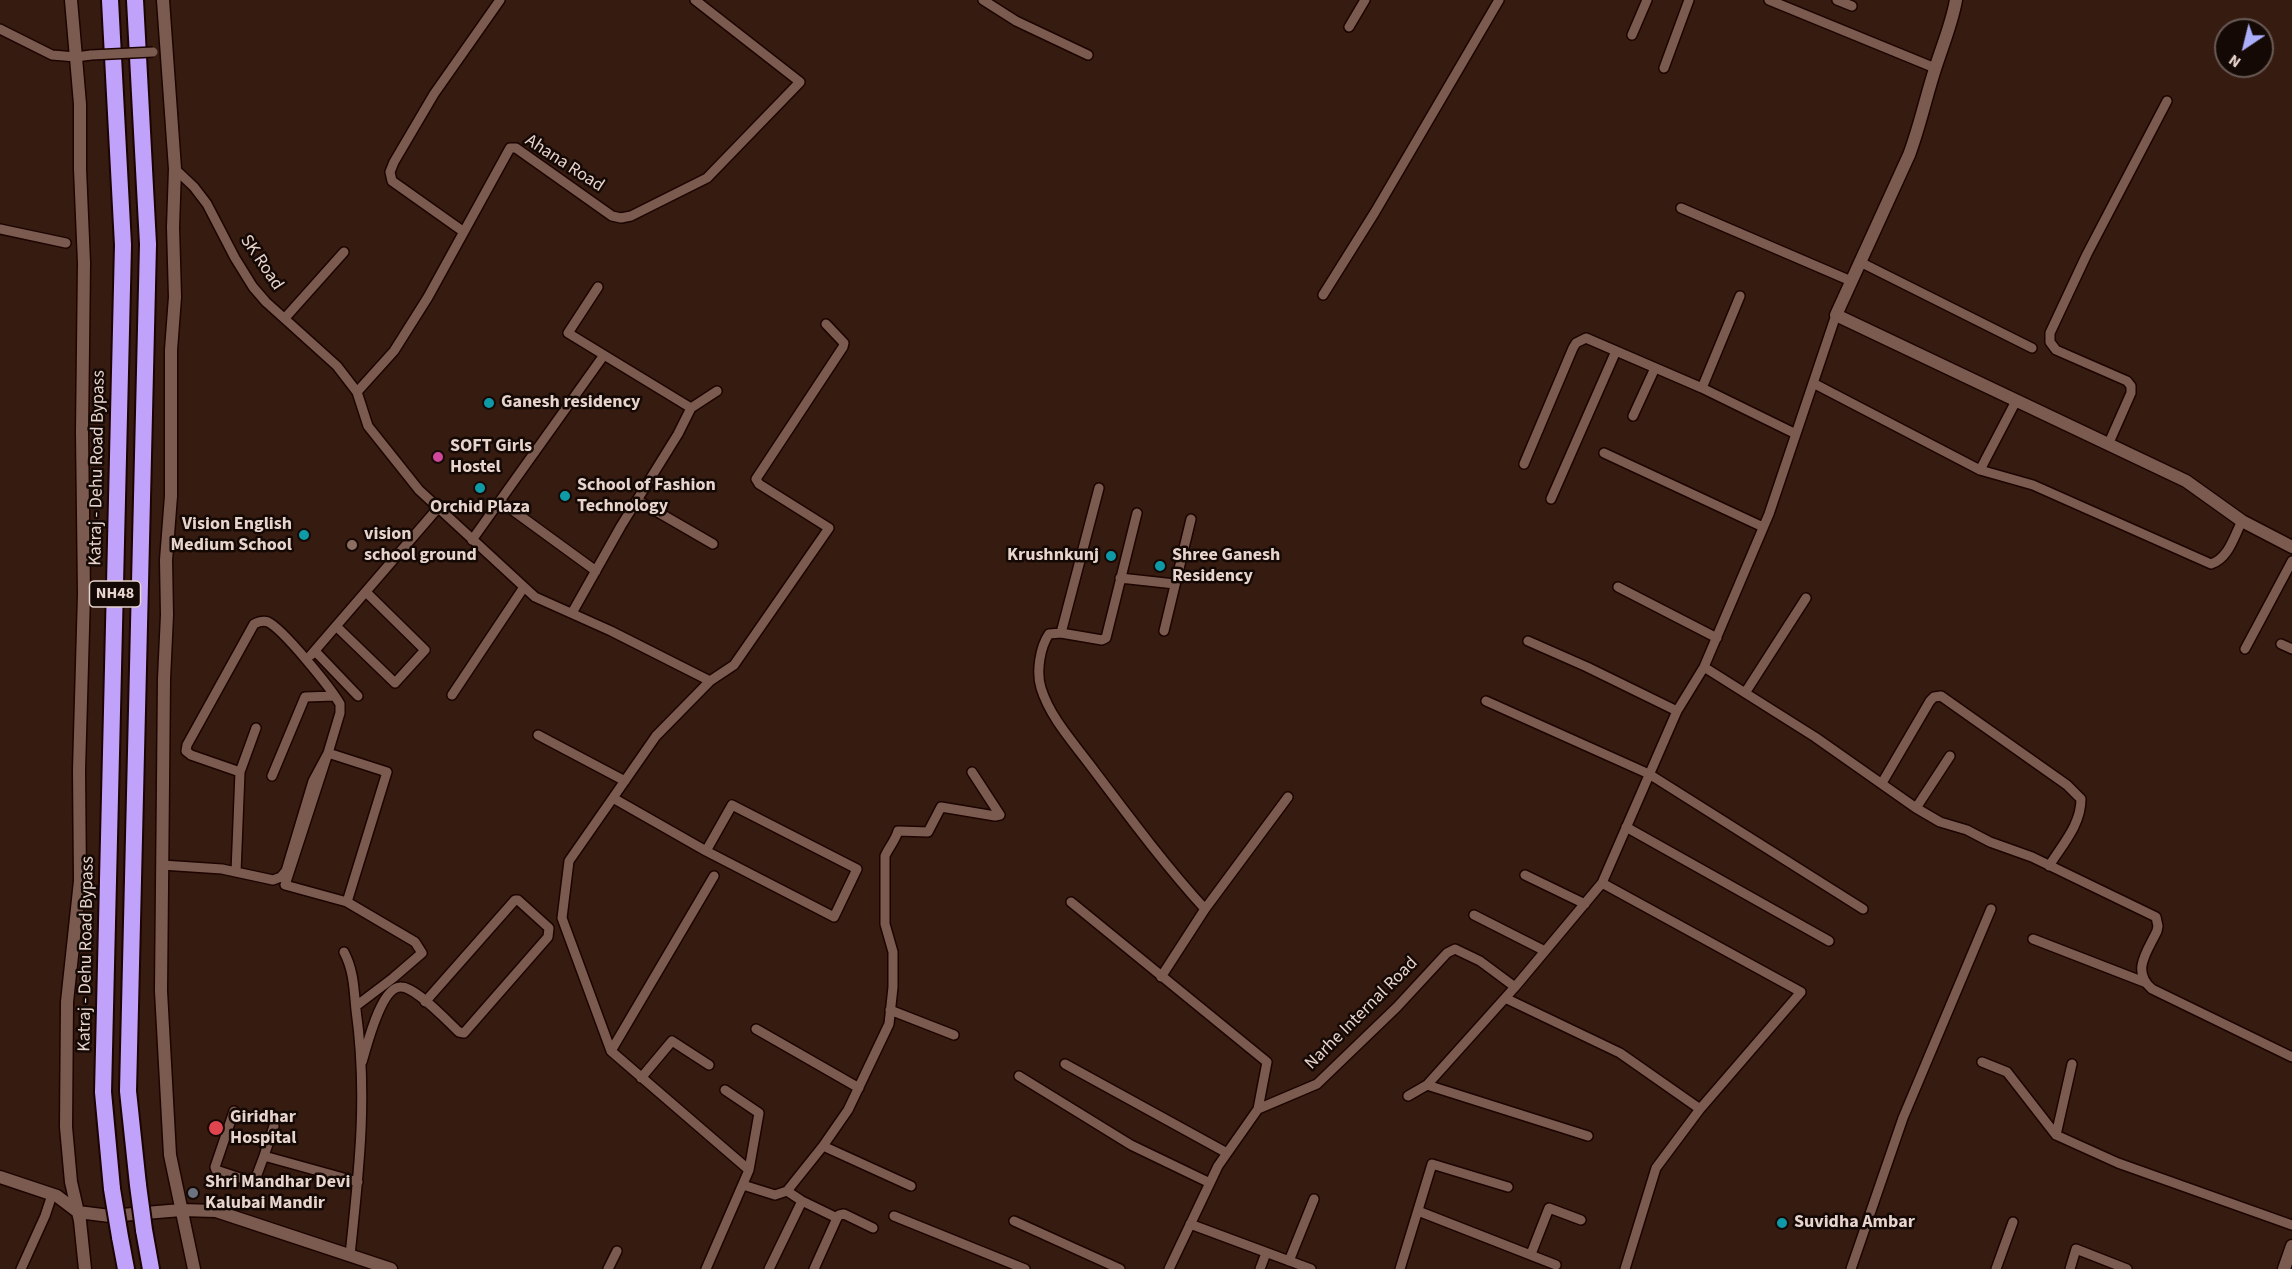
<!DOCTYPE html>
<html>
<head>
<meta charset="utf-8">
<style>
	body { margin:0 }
	#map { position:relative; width:2292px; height:1269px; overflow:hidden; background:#361b11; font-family:"Source Sans 3",sans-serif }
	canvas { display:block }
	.north { position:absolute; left:2214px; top:18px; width:60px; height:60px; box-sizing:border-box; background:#150905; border:2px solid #695a55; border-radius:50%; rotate:215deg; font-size:16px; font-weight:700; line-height:24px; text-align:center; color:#e7d4cd }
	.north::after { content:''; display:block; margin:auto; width:21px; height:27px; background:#abaffb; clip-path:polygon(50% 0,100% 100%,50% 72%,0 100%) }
</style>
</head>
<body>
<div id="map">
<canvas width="2292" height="1269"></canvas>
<div class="north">N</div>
</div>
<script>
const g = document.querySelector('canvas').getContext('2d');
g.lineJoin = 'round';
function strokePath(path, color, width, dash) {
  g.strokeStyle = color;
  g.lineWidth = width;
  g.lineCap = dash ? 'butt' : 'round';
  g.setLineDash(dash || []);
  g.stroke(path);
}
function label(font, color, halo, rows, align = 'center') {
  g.font = font + ' "Source Sans 3",sans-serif';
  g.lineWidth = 5;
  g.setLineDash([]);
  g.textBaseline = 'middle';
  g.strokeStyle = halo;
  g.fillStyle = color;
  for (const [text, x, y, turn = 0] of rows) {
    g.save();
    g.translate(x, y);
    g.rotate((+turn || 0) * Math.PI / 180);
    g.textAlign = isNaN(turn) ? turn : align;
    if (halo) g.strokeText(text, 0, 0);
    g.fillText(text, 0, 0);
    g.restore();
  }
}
const street = new Path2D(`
	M 983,0 L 1016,21 L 1088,55
	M 1769,0 L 1935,68
	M 1837,0 L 1852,6
	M 1349,27 L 1365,0
	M 0,29 L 52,55 L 76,57 L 91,55
	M 1632,35 L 1647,0
	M 1664,68 L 1689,0
	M 175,169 L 194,187 L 207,204 L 235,258 L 253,287 L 266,302 L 337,366 L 357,392 L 368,426 L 419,490 L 535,597 L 611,631 L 710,681
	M 1681,208 L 1851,281
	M 0,229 L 66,243
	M 464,232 L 392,181 L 390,172 L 394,162 L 434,94 L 500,0
	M 1860,262 L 2032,348
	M 1323,295 L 1375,212 L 1499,0
	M 285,318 L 344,252
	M 604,355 L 691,408
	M 1813,383 L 1980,470 L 2033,485 L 2211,564 C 2229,558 2234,536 2242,521
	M 1702,388 L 1740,296
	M 357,392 L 394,351 L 428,297 L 510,148 L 516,148 L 612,216 L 621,218 L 631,216 L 707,178 L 800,82 L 695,0
	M 1633,416 L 1655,368
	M 2108,445 L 2131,393 L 2131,386 L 2127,381 L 2056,350 L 2050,342 L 2050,333 L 2087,254 L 2167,101
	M 1604,453 L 1763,527
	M 1524,464 L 1573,348 L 1576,343 L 1586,338 L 1702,388 L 1796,434
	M 1980,470 L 2016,401
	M 1551,499 L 1616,351
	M 637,500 L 713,544
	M 500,501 L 596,571
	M 1137,513 L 1106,638 L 1102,640 L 1061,633 L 1049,634 C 1040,647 1036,672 1041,688 C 1050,717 1072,741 1090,765 C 1127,814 1164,864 1205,909 L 1161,977
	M 472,540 L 604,355 L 568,333 L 598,287
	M 1120,578 L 1175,584
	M 1618,587 L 1717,638
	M 572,613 L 621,526 L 678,434 L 691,408 L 717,391
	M 336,626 L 395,683 L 425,650 L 366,592
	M 1164,631 L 1191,519
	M 1061,633 L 1099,488
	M 1528,641 L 1587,667 L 1677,711
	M 2281,644 L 2292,649
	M 2245,649 L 2292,561
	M 315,651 L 358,696
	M 311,655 L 438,508
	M 1704,667 L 1815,737 L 1916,808 L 1940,822 L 1967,830 L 1990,842 L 2032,857 L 2156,917 L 2158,926 L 2157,931 C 2147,952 2131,971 2152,989 L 2292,1057
	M 1745,693 L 1806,598
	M 452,695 L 524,587
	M 1486,701 L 1649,774 L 1863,909
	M 538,735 L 625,781
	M 328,753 L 387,772 L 347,902 L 285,885 Z
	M 272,776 L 305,697 L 335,696
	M 1882,783 L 1930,701 L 1934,697 L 1941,696 L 2067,785 L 2081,799 C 2081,825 2062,845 2049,866
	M 613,798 L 706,851 L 834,917 L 857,869 L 732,805 L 706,851
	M 1916,808 L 1950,756
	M 1626,827 L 1829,941
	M 162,865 L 222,869 L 273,880 L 281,877 L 286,871 L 313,781 L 328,753 L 340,713 L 340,704 C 330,687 283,629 268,622 C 263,620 258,622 254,624 L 187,745 L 186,751 L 191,755 L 240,772 L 256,728
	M 236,872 L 240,772
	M 1525,875 L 1585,904
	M 1602,883 L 1801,992 L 1700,1109 L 1656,1168 L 1625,1269
	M 347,902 L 415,942 L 422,953 L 393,978 L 356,1006
	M 1071,902 L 1267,1062 L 1258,1109
	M 1205,909 L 1288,797
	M 1474,915 L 1545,951
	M 2033,939 L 2144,982
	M 344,952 C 354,971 354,990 356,1010 C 368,1095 359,1171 350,1255
	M 1505,998 L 1620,1053 L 1700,1109
	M 890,1010 L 954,1035
	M 756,1029 L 859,1088
	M 611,1051 L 714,876
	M 362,1062 C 367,1046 381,986 401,987 C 416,987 447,1021 459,1032 L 464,1033 L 548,937 L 549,928 L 518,900 L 515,900 L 425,1002
	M 1982,1062 L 2007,1072 L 2056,1135 L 2118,1163 L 2292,1225
	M 1065,1064 L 1227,1153
	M 1019,1076 L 1131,1145 L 1210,1183
	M 641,1078 L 672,1041 L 709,1065
	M 1427,1085 L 1588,1136
	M 725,1090 L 759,1113 L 749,1170
	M 1408,1096 L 1427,1085 L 1515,987 L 1602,883 L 1677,711 L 1704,667 L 1769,514 L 1836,315
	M 234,1111 L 215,1167 L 216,1170 L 252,1182 L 255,1180 L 264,1156
	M 274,1126 L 264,1156 L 358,1182
	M 2056,1135 L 2072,1064
	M 823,1146 L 911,1186
	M 743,1185 L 775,1195 L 787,1191 L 823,1146 L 848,1110 L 889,1024 L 893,987 L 893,952 L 885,924 L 885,856 C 889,847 895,841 898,831 L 928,832 L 941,807 L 995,816 L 1000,815 L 972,772
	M 787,1191 L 802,1201 L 837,1218 L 814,1269
	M 1418,1211 L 1556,1265
	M 894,1216 L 1025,1269
	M 837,1218 L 839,1215 L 844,1214 L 873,1228
	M 1014,1221 L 1120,1269
	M 1190,1224 L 1311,1269
	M 1531,1254 L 1549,1208 L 1581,1220
	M 1289,1261 L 1314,1199
	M 21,1269 L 45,1216 L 52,1195
	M 608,1269 L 617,1251
	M 706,1269 L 749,1170 L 611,1051 L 562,918 L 569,861 L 656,736 L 710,681 L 734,665 L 829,528 L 759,484 L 756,479 L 843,347 L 844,343 L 826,324
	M 769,1269 L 802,1201
	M 1169,1269 L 1218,1166 L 1258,1109 L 1317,1084 L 1397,1007 L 1447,953 L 1455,949 L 1480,961 L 1515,987
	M 1260,1269 L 1266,1253
	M 1400,1269 L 1432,1164 L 1508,1187
	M 1851,1269 L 1903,1118 L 1991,909
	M 1996,1269 L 2013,1222
	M 2070,1269 L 2076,1249 L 2127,1269`);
const secondary = new Path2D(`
	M 71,0 L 80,104 L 80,169 L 84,263 L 82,432 L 84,594 L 79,770 L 80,881 L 67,1002 L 66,1127 L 71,1182 L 80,1221 L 85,1269
	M 163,0 L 175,169 L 173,227 L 175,297 L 171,350 L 171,496 L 166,560 L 167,615 L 164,679 L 161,991 L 170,1155 L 194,1269
	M 1956,0 C 1952,23 1943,44 1936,66 C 1926,96 1920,126 1909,155 L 1836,315 L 2186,481 L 2242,521 L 2292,547
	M 0,1177 L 57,1196 L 78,1212 L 110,1216 L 181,1210 L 216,1211 L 391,1269
	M 2284,1269 L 2292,1246`);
const highway = new Path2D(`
	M 110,0 L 123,245 L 103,1092 L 112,1189
	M 135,0 L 148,244 L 128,1091 L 138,1185
	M 144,1230 L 151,1269
	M 120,1237 L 126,1269`);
strokePath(street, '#1c0400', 12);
strokePath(secondary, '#1c0400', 15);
strokePath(highway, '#1c0400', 20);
strokePath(street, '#7b5b4f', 9);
strokePath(secondary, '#7b5b4f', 12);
strokePath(highway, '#c1a2fb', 16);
const streetBridge = new Path2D(`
	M 91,55 L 153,52`);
const highwayBridge = new Path2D(`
	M 138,1185 L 144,1230
	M 112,1189 L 120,1237`);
strokePath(streetBridge, '#1c0400', 12, []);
strokePath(highwayBridge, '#1c0400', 20, []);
strokePath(streetBridge, '#7b5b4f', 9);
strokePath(highwayBridge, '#c1a2fb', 16);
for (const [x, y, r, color] of [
	[489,403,6,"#0f9aa8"],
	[438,457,6,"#d1479c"],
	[480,488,6,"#0f9aa8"],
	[565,496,6,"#0f9aa8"],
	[304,535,6,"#0f9aa8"],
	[352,545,6,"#8d6e63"],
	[1111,556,6,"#0f9aa8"],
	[1160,566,6,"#0f9aa8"],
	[216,1128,8,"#e0444e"],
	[193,1193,6,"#6b7280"],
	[1782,1223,6,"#0f9aa8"]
]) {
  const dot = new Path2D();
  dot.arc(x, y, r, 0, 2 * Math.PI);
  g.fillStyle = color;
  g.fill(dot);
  strokePath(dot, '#150905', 2);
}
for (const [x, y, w] of [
	[115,594,51]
]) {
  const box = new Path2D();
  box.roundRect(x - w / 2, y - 13, w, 26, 4.5);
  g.fillStyle = '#150905';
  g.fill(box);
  strokePath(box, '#e7d4cd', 1.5);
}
label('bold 16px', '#e7d4cd', null, [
	["NH48",115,594]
]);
label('18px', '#e7d4cd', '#150905', [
	["Ahana Road",564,164,33],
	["SK Road",261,263,56],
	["Katraj - Dehu Road Bypass",98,468,-89],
	["Katraj - Dehu Road Bypass",87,954,-89],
	["Narhe Internal Road",1362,1014,-45]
]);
label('bold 18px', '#e7d4cd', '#150905', [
	["Ganesh residency",501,403],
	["SOFT Girls",450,447],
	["Hostel",450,468],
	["School of Fashion",577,486],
	["Technology",577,507],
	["Orchid Plaza",480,508,"center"],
	["Vision English",292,525,"right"],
	["Medium School",292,546,"right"],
	["vision",364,535],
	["school ground",364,556],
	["Krushnkunj",1099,556,"right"],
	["Shree Ganesh",1172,556],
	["Residency",1172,577],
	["Giridhar",230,1118],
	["Hospital",230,1139],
	["Shri Mandhar Devi",205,1183],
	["Kalubai Mandir",205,1204],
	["Suvidha Ambar",1794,1223]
], 'left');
</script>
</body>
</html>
